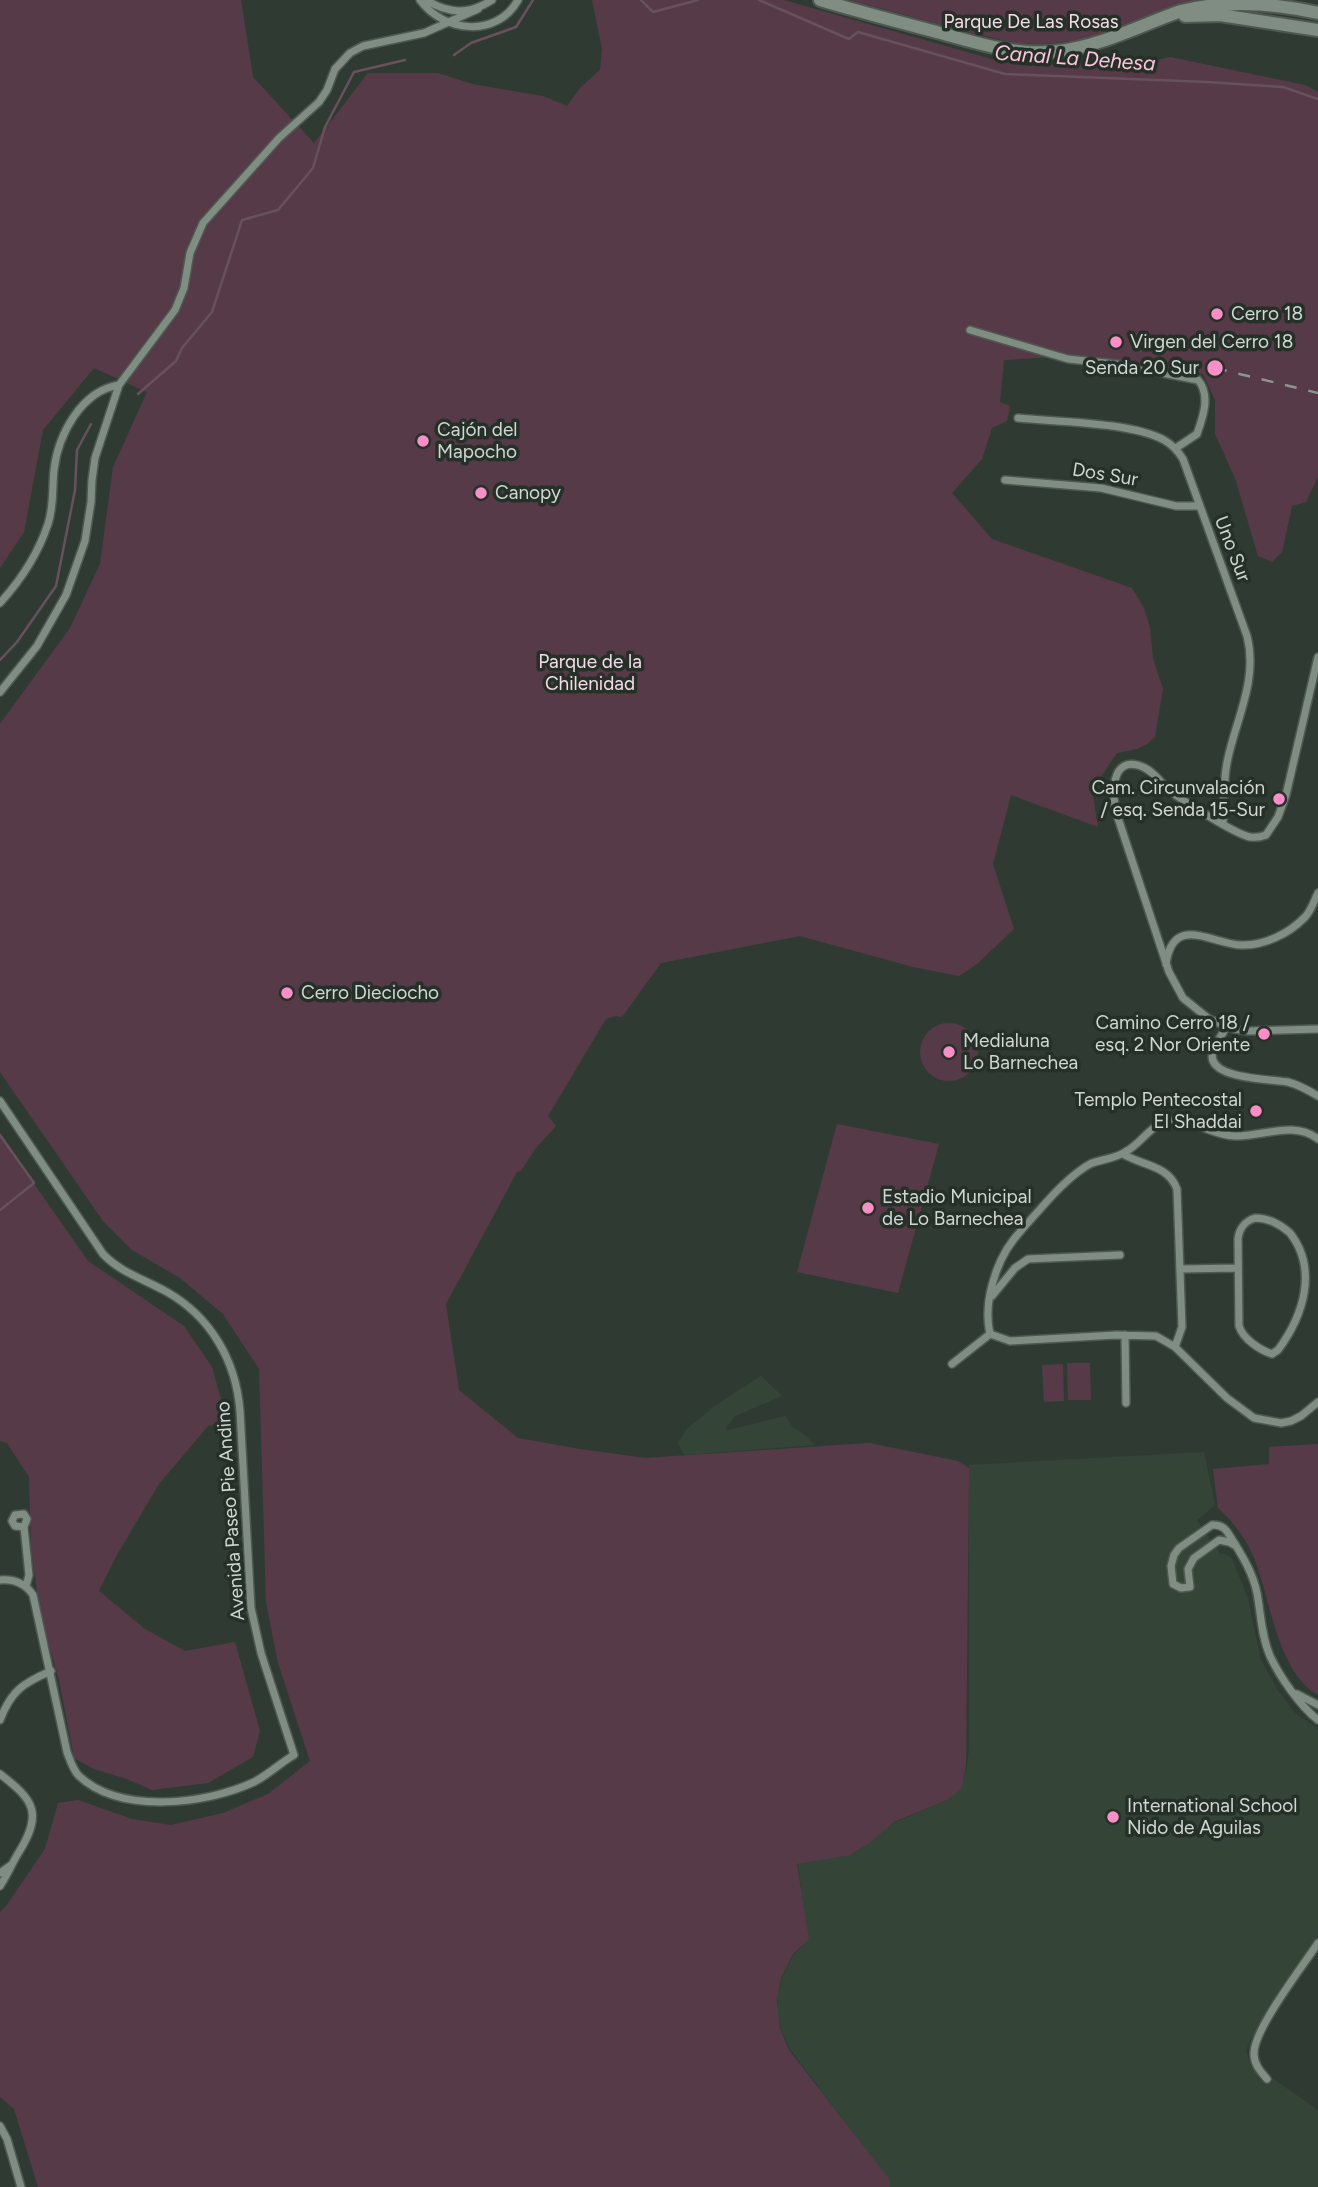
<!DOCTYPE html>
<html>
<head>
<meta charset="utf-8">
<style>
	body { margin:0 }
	canvas { display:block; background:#2f3b32 }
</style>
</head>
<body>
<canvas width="1318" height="2187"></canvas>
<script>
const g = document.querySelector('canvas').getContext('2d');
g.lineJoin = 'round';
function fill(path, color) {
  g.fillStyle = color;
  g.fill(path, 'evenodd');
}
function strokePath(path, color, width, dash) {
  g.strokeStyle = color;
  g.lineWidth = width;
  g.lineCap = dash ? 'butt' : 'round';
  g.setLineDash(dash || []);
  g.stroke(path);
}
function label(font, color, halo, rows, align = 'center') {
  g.font = font + ' Figtree,sans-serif';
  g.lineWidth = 7;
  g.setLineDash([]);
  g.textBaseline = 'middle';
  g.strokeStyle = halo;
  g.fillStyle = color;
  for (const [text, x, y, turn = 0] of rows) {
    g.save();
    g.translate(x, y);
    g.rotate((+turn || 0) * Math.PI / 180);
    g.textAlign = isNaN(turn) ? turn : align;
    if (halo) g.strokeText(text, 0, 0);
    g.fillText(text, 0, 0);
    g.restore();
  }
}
fill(new Path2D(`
	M 761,1376 L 782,1396 L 735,1416 L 725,1429 L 729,1430 L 785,1416 L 792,1426 L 807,1437 L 814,1445 L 684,1455 L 678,1443 L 688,1428 L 716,1405 Z
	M 1204,1452 L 1215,1505 L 1197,1520 L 1220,1554 L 1226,1554 L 1232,1559 L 1247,1596 L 1261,1660 L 1278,1691 L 1296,1714 L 1318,1729 L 1318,1935 L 1249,2042 L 1246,2051 L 1251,2067 L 1266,2074 L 1318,2110 L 1318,2187 L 889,2187 L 888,2179 L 790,2049 L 781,2030 L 778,2012 L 778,1995 L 783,1975 L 793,1956 L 808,1939 L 798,1864 L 855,1853 L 867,1844 L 879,1832 L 896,1822 L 945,1801 L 958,1791 L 966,1772 L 969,1750 L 969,1465 Z`), '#344538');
fill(new Path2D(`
	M 0,0 L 241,0 L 253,77 L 314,143 L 368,73 L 438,73 L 472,84 L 543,96 L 567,106 L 580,88 L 600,70 L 602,49 L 592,0 L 784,0 L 1002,62 L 1028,66 L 1065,64 L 1134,66 L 1170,57 L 1305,85 L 1318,92 L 1318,477 L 1306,502 L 1292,506 L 1282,552 L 1272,562 L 1258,556 L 1235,478 L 1215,434 L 1215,400 L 1203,374 L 1138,363 L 1070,356 L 1004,360 L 1000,402 L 1010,406 L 1007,421 L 992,428 L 982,459 L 952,493 L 992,539 L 1132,588 L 1144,608 L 1150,628 L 1153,659 L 1163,689 L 1155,737 L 1147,744 L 1137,749 L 1117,753 L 1102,775 L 1093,796 L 1098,827 L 1011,795 L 993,864 L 1014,929 L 977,964 L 959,976 L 913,967 L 800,936 L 661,963 L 622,1017 L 615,1016 L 606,1019 L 548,1116 L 556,1126 L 535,1149 L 521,1171 L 517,1172 L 446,1304 L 459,1390 L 518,1438 L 580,1449 L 645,1458 L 869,1443 L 958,1461 L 969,1468 L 966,1766 L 961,1789 L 947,1800 L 894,1822 L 868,1844 L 850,1855 L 797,1864 L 809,1939 L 793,1954 L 781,1978 L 777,2001 L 780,2029 L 789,2050 L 889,2179 L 890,2187 L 38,2187 L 14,2109 L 0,2097 L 0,1912 L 6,1906 L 45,1849 L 58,1803 L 78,1800 L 132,1819 L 171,1825 L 223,1813 L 268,1794 L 310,1761 L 278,1663 L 266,1602 L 259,1369 L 223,1314 L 180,1278 L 132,1250 L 103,1221 L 0,1072 L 0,724 L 70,628 L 100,564 L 113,467 L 147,392 L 94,368 L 43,430 L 24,532 L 0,568 Z
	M 850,0 L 1213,0 L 1082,40 L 1042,44 L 1015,43 L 972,33 Z
	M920 1052a29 29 0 1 1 58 0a29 29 0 1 1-58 0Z
	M 837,1124 L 939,1144 L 898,1293 L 797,1272 Z
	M 0,1135 L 88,1261 L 184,1326 L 212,1367 L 227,1421 L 208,1426 L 159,1484 L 118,1553 L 99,1591 L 145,1629 L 185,1651 L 235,1642 L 260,1731 L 253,1757 L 208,1783 L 152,1790 L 127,1779 L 94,1769 L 74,1758 L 59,1680 L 41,1618 L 31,1549 L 29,1477 L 7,1443 L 0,1441 Z
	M 1067,1363 L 1090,1363 L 1091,1400 L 1068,1400 Z
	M 1063,1364 L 1064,1401 L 1044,1402 L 1042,1365 Z
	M 1318,1444 L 1318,1695 C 1279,1673 1271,1604 1257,1566 C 1250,1544 1235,1523 1218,1508 L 1213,1469 L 1269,1464 L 1269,1447 Z`), '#563a48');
strokePath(new Path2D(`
	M 641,0 L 653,12 L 698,0
	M 759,0 L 849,39 L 858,32 L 1005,74 L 1207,82 L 1283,87 L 1318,99
	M 454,55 L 471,43 L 516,27 L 533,0
	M 138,394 L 176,361 L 182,348 L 212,312 L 242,220 L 278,210 L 313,168 L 325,127 L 354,72 L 405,60
	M 0,660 L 17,642 L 56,586 L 75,490 L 77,450 L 91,424
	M 0,1135 L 34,1183 L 0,1210`), '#67515d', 2.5);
const street = new Path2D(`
	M 420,0 C 444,33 497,38 518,0
	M 426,0 C 449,14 469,15 492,0
	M 970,330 L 1068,359 L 1116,364 L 1198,380 C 1211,395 1203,417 1197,434 L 1176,448
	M 1018,418 C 1057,422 1131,422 1164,440 C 1173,445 1178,451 1183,459 L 1247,636 C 1258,679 1237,717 1228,758 C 1223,779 1224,802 1223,823
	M 1005,480 L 1101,488 L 1176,506 L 1199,506
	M 0,603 C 21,580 38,554 48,524 C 54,506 52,489 54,470 C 58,435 81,391 119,385
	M 1318,657 L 1286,795 L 1278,817 L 1266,835 C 1261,837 1256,838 1250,837 C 1235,834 1183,801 1169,790 C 1161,783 1155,773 1145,768 C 1109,751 1111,798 1118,818 L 1169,972 L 1183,998 L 1209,1019 L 1234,1029 L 1249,1031 L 1318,1029
	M 0,692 L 37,646 L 66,595 L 85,541 L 91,502 L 92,480 L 95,458 L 119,385 L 175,310 L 184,288 L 190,253 L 203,223 L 279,138 L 319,102 L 327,90 L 335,69 L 350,53 L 363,46 L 424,33 L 478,9
	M 1166,964 C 1173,913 1212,944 1241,945 C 1263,946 1289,934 1305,917 C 1311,911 1314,901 1318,893
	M 1226,1027 C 1223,1034 1214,1046 1213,1051 C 1204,1080 1273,1079 1288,1082 C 1299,1085 1308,1090 1318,1096
	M 0,1101 L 103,1254 C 121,1273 144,1279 167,1292 C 211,1317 236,1361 240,1411 L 251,1608 L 261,1653 L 294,1755 C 280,1763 268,1775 254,1782 C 207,1804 121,1815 79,1776 C 73,1770 70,1760 67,1752 L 33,1595 C 25,1583 14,1579 0,1580
	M 1123,1154 C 1143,1166 1168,1165 1177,1189 L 1182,1327 L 1175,1347
	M 1255,1218 C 1269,1218 1280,1224 1290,1233 C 1318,1269 1304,1315 1278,1350 L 1272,1354 C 1260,1350 1243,1339 1239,1326 L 1238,1239 C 1239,1229 1245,1221 1255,1218 Z
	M 1180,1269 L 1238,1268
	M 992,1296 L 1015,1268 L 1028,1259 L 1120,1255
	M 990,1334 C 983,1304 995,1263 1014,1239 C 1023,1228 1033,1217 1042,1207 C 1056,1191 1072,1174 1090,1164 C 1101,1159 1115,1159 1125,1152 C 1141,1144 1150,1125 1168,1121 C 1191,1117 1212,1136 1235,1136 C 1262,1137 1294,1120 1318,1139
	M 990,1334 L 1010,1341 L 1116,1335 L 1156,1336 L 1175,1347 L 1227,1398 L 1254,1418 L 1281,1423 L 1291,1421 L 1301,1416 L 1318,1402
	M 1125,1335 L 1126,1403
	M 952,1364 L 990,1334
	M 24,1527 L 15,1526 L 12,1521 L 15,1515 L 24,1514 L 27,1519 L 24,1527 L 29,1575 L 26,1586
	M 1236,1546 L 1229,1542 L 1219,1540 L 1194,1558 L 1188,1569 L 1190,1587 L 1181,1588 L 1173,1584 L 1171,1566 L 1174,1555 L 1179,1548 L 1212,1525 C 1226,1524 1228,1534 1235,1544 C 1244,1559 1253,1574 1257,1593 C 1261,1614 1261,1635 1270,1656 C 1280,1677 1300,1706 1318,1720
	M 1297,1694 L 1318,1705
	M 0,1720 C 11,1691 23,1683 51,1671
	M 0,1774 C 34,1800 43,1813 19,1852 C 12,1863 7,1876 0,1886
	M 0,1873 L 11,1865
	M 1267,2079 C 1260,2071 1254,2064 1254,2054 C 1253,2030 1303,1966 1318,1943
	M 0,2126 L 7,2139 L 21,2187`);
const secondary = new Path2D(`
	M 820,0 C 857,11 895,21 933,31 C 974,42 1016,57 1059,51 C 1101,46 1141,25 1181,11 C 1225,0 1273,3 1318,13
	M 1185,16 L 1220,15 L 1318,30`);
strokePath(street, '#4e5851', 10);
strokePath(secondary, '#4e5851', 16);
strokePath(street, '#808d82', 7);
strokePath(secondary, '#808d82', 12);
strokePath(new Path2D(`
	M 1215,368 L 1318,393`), '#8c958e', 2.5, [12, 12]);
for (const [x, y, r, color] of [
	[1217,314,7,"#fa8fc8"],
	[1116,342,7,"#fa8fc8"],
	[1215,368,9,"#fa8fc8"],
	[423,441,7,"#fa8fc8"],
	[481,493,7,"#fa8fc8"],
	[1279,799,7,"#fa8fc8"],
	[287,993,7,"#fa8fc8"],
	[1264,1034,7,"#fa8fc8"],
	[949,1052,7,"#fa8fc8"],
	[1256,1111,7,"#fa8fc8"],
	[868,1208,7,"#fa8fc8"],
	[1113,1817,7,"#fa8fc8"]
]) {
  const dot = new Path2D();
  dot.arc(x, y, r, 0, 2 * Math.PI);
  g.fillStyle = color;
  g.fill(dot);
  strokePath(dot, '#253028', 2.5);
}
label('19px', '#f8dbe9', '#253028', [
	["Parque De Las Rosas",1031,22],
	["Parque de la",590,662],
	["Chilenidad",590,684]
]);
label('19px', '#d0d7d2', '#253028', [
	["Cerro 18",1231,314],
	["Virgen del Cerro 18",1130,342],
	["Senda 20 Sur",1199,368,"right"],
	["Cajón del",437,430],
	["Mapocho",437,452],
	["Canopy",495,493],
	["Cam. Circunvalación",1265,788,"right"],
	["/ esq. Senda 15-Sur",1265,810,"right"],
	["Cerro Dieciocho",301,993],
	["Camino Cerro 18 /",1250,1023,"right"],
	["esq. 2 Nor Oriente",1250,1045,"right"],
	["Medialuna",963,1041],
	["Lo Barnechea",963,1063],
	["Templo Pentecostal",1242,1100,"right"],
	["El Shaddai",1242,1122,"right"],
	["Estadio Municipal",882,1197],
	["de Lo Barnechea",882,1219],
	["International School",1127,1806],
	["Nido de Aguilas",1127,1828]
], 'left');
label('19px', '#d0d7d2', '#253028', [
	["Dos Sur",1105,475,9],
	["Uno Sur",1232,549,69],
	["Avenida Paseo Pie Andino",231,1511,-94]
]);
label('italic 21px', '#fcc4df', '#253028', [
	["Canal La Dehesa",1075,59,4]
]);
</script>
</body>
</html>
